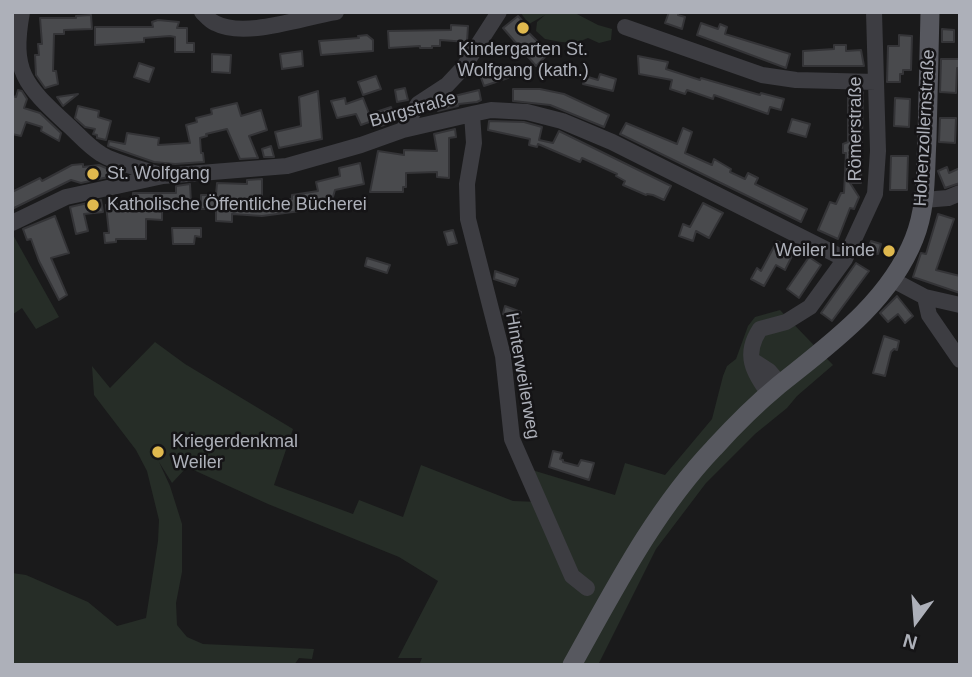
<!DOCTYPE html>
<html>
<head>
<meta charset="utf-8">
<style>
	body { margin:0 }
	#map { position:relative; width:972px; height:677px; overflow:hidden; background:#1a1a1b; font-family:Arial,sans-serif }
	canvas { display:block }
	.frame { position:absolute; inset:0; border:14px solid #adb0b9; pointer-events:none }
	.north { position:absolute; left:881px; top:586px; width:70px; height:70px; -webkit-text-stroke:5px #151416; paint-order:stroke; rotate:196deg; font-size:19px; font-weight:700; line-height:28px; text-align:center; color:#adb0b9 }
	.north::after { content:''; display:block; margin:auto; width:24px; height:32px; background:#adb0b9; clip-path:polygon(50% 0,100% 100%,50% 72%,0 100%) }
</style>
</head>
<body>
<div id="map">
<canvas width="972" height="677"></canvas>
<div class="frame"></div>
<div class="north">N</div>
</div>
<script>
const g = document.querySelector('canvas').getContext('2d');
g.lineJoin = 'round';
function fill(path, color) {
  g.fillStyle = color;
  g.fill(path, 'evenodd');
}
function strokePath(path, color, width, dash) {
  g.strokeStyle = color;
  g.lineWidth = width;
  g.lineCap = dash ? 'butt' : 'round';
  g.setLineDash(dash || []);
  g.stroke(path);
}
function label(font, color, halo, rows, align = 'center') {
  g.font = font + ' Arial,sans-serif';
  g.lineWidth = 5;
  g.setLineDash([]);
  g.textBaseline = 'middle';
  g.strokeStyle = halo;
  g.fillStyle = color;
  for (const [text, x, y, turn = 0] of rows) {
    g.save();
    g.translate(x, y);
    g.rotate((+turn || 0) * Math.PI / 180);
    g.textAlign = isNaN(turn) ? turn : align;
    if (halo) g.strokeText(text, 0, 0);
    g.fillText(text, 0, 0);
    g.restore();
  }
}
fill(new Path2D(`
	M 520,12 L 573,12 L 598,25 L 612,29 L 611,40 L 599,43 L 588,38 L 576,43 L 561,42 L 545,39 L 536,31 L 537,22 L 545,15 L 529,24 Z
	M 12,233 L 59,317 L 36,329 L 22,308 L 12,315 Z
	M 780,310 L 833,365 L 797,396 L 787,408 L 755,434 L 706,483 L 656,549 L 598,665 L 419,665 L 422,658 L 398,658 L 438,581 L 399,557 L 268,504 L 187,467 L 172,483 L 159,462 L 170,486 L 182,524 L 182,572 L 176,603 L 177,625 L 187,637 L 203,644 L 314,649 L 312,659 L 299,658 L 294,665 L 12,665 L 12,573 L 26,575 L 88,602 L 117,626 L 146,618 L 158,541 L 159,520 L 147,471 L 136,450 L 94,395 L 92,366 L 110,388 L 155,342 L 185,364 L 293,429 L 274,485 L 353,514 L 359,500 L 403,517 L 421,465 L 513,501 L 539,502 L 522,467 L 615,495 L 625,463 L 665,475 L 712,419 L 723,376 L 727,366 L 736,359 L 748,326 L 755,317 Z`), '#262d27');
const building = new Path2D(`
	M 669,12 L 679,12 L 678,15 L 685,17 L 682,29 L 665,23 Z
	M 91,15 L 92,29 L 64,30 L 64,34 L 54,34 L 53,71 L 56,71 L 58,84 L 45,88 L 36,75 L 35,55 L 39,55 L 38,44 L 42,44 L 40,18 L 76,18 L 76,16 Z
	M 518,16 L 526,25 L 527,31 L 549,53 L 536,66 L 503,28 Z
	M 158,20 L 179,22 L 177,28 L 187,28 L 187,43 L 194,43 L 194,52 L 175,52 L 175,37 L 170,36 L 144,38 L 144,42 L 95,45 L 95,27 L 153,27 L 152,22 Z
	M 701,23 L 718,29 L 720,24 L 727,27 L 725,34 L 790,54 L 786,68 L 697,35 Z
	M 451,25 L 468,26 L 467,42 L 440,40 L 440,46 L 432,46 L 432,48 L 420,48 L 420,46 L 389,48 L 388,31 L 451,30 Z
	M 942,29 L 954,30 L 954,42 L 942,42 Z
	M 367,35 L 373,40 L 373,51 L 321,55 L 319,41 L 359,38 L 358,36 Z
	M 899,35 L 912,36 L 911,70 L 903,70 L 903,74 L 900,74 L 900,82 L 887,82 L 888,46 L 899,46 Z
	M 834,45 L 846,45 L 846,51 L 861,50 L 864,66 L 803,66 L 803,51 L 834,49 Z
	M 302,51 L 303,66 L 282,69 L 280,54 Z
	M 212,54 L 231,55 L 230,73 L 212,72 Z
	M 638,56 L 668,62 L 666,69 L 700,80 L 701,78 L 760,95 L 761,93 L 784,99 L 781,110 L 770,107 L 768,114 L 714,95 L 713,99 L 687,90 L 685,94 L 670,89 L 672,80 L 639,74 Z
	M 941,59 L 960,59 L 960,68 L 957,68 L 956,93 L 940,92 Z
	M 139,63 L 154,68 L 149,82 L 134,77 Z
	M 504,67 L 508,78 L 484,86 L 480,75 Z
	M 600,74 L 616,79 L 613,91 L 583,84 L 585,76 L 598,80 Z
	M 376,76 L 381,89 L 363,95 L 358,82 Z
	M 405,88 L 408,100 L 397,102 L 395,90 Z
	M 513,89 L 540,89 L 564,94 L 609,115 L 604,127 L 550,105 L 513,101 Z
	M 18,90 L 22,91 L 27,99 L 24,108 L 40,113 L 61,133 L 59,141 L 41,131 L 42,127 L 26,122 L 21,136 L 12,134 L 12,96 L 16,97 Z
	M 479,90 L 481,100 L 477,102 L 459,104 L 458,106 L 438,111 L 436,105 L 446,98 Z
	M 318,91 L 322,139 L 279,148 L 275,132 L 301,126 L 299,97 Z
	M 848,92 L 863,92 L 861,183 L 850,183 L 859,197 L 854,209 L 850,208 L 838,239 L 818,230 L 830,202 L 836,204 L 841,193 L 844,193 L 846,153 L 843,153 L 843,144 L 848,142 Z
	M 78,94 L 63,106 L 57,97 Z
	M 345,98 L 346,104 L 363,98 L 372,121 L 361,125 L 356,114 L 337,118 L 331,101 Z
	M 895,98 L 910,99 L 909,127 L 894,126 Z
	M 237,103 L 241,116 L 261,110 L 267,130 L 249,136 L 258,158 L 240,159 L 227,129 L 206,134 L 207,136 L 200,138 L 201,153 L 203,153 L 204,162 L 175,164 L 154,162 L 108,146 L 109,141 L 125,144 L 127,133 L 159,138 L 158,145 L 190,143 L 186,125 L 197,122 L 196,118 L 212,114 L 211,109 Z
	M 78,106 L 99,111 L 98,117 L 111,121 L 106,140 L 97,138 L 97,135 L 93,134 L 95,129 L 85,127 L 75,118 Z
	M 391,107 L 396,121 L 381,126 L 376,112 Z
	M 940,118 L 956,118 L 955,143 L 939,142 Z
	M 792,119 L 810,124 L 806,137 L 788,132 Z
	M 489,121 L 524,122 L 542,127 L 539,140 L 553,143 L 559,131 L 671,186 L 664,200 L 653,195 L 647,194 L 646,195 L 623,185 L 625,181 L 616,176 L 617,174 L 582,158 L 580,162 L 538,144 L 537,147 L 529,145 L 530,139 L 488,130 Z
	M 626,123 L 677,144 L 683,128 L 692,132 L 685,153 L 712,165 L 714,159 L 731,169 L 730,172 L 745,179 L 748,173 L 758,178 L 755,184 L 807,209 L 801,222 L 620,134 Z
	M 455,129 L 456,137 L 449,138 L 449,178 L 437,177 L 437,172 L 406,173 L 406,187 L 403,187 L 403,192 L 370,192 L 378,151 L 404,155 L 404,150 L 437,151 L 434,134 Z
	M 271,146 L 274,157 L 264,157 L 262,149 Z
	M 891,156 L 908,156 L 907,190 L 890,190 Z
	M 360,163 L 364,184 L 335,190 L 333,197 L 327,198 L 326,201 L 308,202 L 308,210 L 262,216 L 232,214 L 232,222 L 216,221 L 216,209 L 201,209 L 201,195 L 216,195 L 217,183 L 247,184 L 247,180 L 262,179 L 262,203 L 292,199 L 292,195 L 318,191 L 316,182 L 340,176 L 339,168 Z
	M 83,164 L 83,167 L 99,165 L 113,171 L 113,176 L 81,183 L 71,180 L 12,209 L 12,192 L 40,178 L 42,181 L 72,165 Z
	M 947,167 L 949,173 L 960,168 L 960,183 L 945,188 L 938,171 Z
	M 190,184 L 191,203 L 162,203 L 162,220 L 146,219 L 146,239 L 116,239 L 116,242 L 105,243 L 104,233 L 109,233 L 106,205 L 133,203 L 133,193 L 176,193 L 176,186 Z
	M 101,200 L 103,212 L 84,214 L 88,231 L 76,234 L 70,207 Z
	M 703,203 L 723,213 L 709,238 L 696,231 L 693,241 L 679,236 L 683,224 L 690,227 Z
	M 938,214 L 954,219 L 936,270 L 960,276 L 960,293 L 913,277 L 921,253 L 926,254 Z
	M 55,216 L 69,253 L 51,258 L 67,295 L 59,300 L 39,261 L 31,239 L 27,240 L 23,229 Z
	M 172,228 L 201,228 L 201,237 L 195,236 L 194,244 L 173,244 Z
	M 453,230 L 457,243 L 448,245 L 444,232 Z
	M 777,241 L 795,250 L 785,270 L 776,265 L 764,286 L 751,279 L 757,268 L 761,271 Z
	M 871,241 L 881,244 L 878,254 L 867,251 Z
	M 809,257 L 821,265 L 799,298 L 787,289 Z
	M 367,258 L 390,265 L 387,273 L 365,266 Z
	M 856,263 L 869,271 L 832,321 L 821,313 Z
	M 495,271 L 518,279 L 515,286 L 494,279 Z
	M 897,296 L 913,316 L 905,323 L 898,314 L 888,322 L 880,313 Z
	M 505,306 L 521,312 L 518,320 L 503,314 Z
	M 884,336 L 899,341 L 897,350 L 894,349 L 891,352 L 885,376 L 873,373 Z
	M 553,451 L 562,453 L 560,459 L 563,460 L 563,462 L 578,466 L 581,460 L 594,463 L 589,480 L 549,467 Z`);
fill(building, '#494a4d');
strokePath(building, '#343437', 2);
strokePath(new Path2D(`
	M 22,12 C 11,73 25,85 68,125 C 78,134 89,147 101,154 C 117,164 144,169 163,176
	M 202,12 C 206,16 210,21 215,23 C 245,39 303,17 336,12
	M 625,27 L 762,75 L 796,80 L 876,82
	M 472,114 L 474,143 L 467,184 L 468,219 L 503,356 L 512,439 L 572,576 L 587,588
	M 403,130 L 418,104 L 447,85 L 463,68 L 499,12
	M 924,200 L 948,198 L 960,193
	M 12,223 L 66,197 L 163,176 L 287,166 L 361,145 L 403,130 L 472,114 L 491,110 L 527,112 L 562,121 L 612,142 L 845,259
	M 891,279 L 925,297 L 960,305
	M 925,297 L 929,315 L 960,360
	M 752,360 L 769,371 L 780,384
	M 769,394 C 753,371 743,355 760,329 L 786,322 L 810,307 L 845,259 L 875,194 L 878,151 L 874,12`), '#3d3d42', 16);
strokePath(new Path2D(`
	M 572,665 C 614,590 654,511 714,448 C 734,426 756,404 779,385 C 830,344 889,302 914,239 C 927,207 925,173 927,139 C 928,97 929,55 930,12`), '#57585f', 19);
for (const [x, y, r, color] of [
	[523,28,7,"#dfb84e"],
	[93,174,7,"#dfb84e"],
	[93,205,7,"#dfb84e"],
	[889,251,7,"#dfb84e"],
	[158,452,7,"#dfb84e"]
]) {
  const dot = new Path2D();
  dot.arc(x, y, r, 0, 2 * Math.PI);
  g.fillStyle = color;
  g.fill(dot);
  strokePath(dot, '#151416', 2.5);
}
label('18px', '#adb0b9', '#151416', [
	["Kindergarten St.",523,50,"center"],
	["Wolfgang (kath.)",523,71,"center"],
	["St. Wolfgang",107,174],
	["Katholische Öffentliche Bücherei",107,205],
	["Weiler Linde",875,251,"right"],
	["Kriegerdenkmal",172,442],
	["Weiler",172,463]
], 'left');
label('18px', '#adb0b9', '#151416', [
	["Burgstraße",413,110,-16],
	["Hohenzollernstraße",925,128,-87],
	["Römerstraße",856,129,-90],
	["Hinterweilerweg",522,376,80]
]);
</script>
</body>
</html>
